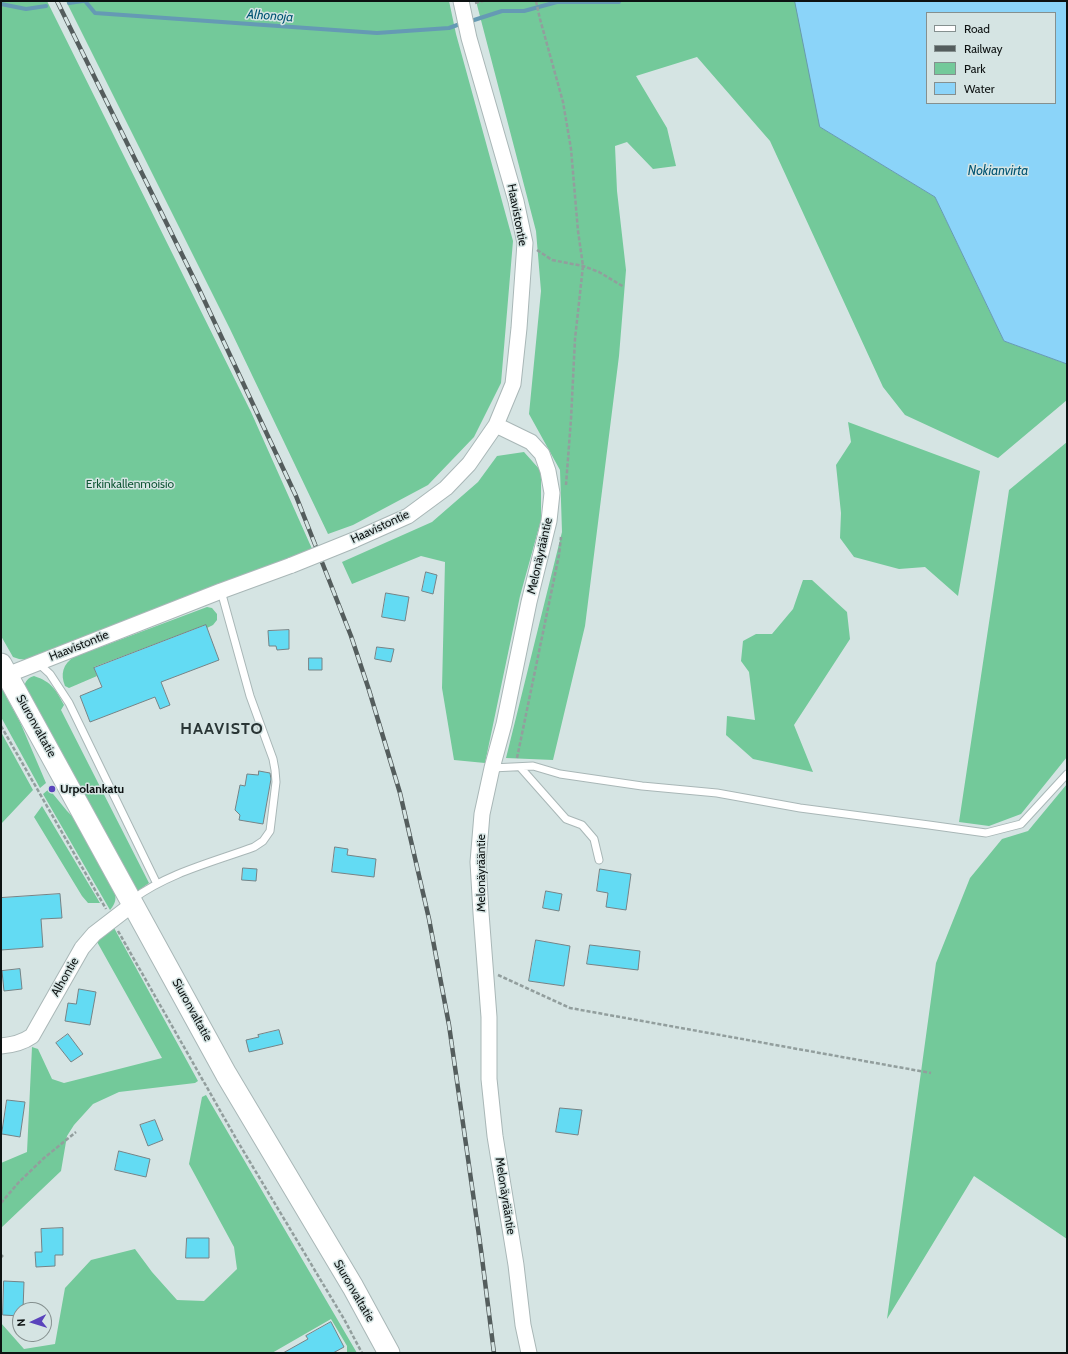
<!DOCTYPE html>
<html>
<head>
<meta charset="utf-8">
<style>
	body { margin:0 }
	#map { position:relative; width:1068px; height:1354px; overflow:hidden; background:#d5e4e3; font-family:Cabin,sans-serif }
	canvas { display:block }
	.frame { position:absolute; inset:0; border:2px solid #0d1212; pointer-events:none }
	.legend { position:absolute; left:926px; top:12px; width:130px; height:92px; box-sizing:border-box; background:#d5e4e3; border:1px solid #85908f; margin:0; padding:5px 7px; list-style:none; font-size:12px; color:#0d1212 }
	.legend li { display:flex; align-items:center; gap:8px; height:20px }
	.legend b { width:20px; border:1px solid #85908f }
	.north { position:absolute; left:12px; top:1302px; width:40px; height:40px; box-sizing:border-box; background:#d5e4e3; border:1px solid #85908f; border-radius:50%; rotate:266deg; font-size:11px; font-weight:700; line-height:16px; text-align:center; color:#0d1212 }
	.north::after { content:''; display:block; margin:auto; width:14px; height:18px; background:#5a44bc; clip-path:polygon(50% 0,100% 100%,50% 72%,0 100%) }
</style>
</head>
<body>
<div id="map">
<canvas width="1068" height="1354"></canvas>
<div class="frame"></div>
<ul class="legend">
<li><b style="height:5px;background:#fff"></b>Road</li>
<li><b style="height:5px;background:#545d5d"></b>Railway</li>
<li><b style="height:11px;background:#73c99a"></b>Park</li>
<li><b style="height:11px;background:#8bd4f9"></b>Water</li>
</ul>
<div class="north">N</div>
</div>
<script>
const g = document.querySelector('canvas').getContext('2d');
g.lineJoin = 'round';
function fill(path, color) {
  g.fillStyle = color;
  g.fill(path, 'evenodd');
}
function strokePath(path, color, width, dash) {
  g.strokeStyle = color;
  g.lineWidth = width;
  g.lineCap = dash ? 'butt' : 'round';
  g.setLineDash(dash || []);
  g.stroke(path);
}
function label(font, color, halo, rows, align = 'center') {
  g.font = font + ' Cabin,sans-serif';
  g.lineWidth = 3;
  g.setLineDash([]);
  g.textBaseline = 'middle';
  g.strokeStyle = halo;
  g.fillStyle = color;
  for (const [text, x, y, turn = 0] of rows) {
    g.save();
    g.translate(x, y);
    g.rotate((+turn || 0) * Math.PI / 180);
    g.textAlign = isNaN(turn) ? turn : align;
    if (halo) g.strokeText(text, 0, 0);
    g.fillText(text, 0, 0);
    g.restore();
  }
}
fill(new Path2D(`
	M 1,1 L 47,1 L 251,412 L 313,551 L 29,660 L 19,659 L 13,657 L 1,636 Z
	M 66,1 L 449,1 L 456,34 L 513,241 L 501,383 L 474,437 L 428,485 L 353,525 L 328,534 L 230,329 Z
	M 476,1 L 795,1 L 820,127 L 935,197 L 1004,341 L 1067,364 L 1067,400 L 998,458 L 905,415 L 883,387 L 770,141 L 697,57 L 636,76 L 667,128 L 676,166 L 653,169 L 627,142 L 615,146 L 617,191 L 626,270 L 619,356 L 585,626 L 553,760 L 506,758 L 562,532 L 560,470 L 529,414 L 541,291 L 536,231 Z
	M 848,422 L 980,471 L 958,596 L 925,567 L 899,569 L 854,557 L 840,538 L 841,513 L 836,465 L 851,442 Z
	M 1067,442 L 1067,757 L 1021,814 L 989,826 L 959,822 L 1009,490 Z
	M 524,452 L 541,471 L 541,520 L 520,596 L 485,763 L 454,760 L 442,688 L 445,562 L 421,556 L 352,584 L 342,562 L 432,522 L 478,482 L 497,456 Z
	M 803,580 L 812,580 L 847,612 L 850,639 L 794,725 L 813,772 L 753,759 L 726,735 L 727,716 L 755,720 L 749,672 L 741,661 L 743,641 L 756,634 L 772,634 L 793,609 Z
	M 207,607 L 212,608 L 217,614 L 217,620 L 213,625 L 207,628 L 205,625 L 94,667 L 97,676 L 69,688 L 65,686 C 60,674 63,664 74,657 Z
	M 34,676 C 52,682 56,690 64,705 L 61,710 L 149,883 L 135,893 L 24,687 C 26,680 28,678 34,676 Z
	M 1,687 L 20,722 L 46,783 L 40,788 L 1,717 Z
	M 1,732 L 33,790 L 1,824 Z
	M 1067,784 L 1067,1239 L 974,1176 L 887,1319 L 936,963 L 970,878 L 1002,839 L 1028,831 Z
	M 49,789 L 67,811 L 76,820 L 115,891 C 116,899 116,903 110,910 L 43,794 Z
	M 42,806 L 100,903 L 88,903 L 82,896 L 34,817 Z
	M 113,926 L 198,1081 L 195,1083 L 119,1092 L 93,1104 L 74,1125 L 67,1136 L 61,1171 L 1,1228 L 1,1163 L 27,1152 L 32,1047 L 38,1049 L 52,1079 L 64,1083 L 162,1058 L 96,940 Z
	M 206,1095 L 357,1353 L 347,1353 L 347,1346 L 331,1319 L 272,1353 L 1,1353 L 1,1323 L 24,1349 L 55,1344 L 65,1288 L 91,1260 L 135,1249 L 152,1272 L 177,1300 L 204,1301 L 237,1269 L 234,1247 L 189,1164 L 202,1097 Z`), '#73c99a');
const water = new Path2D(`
	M 795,1 L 1067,1 L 1067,364 L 1004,341 L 935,197 L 820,127 ZM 927,13 L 1055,13 L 1055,103 L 927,103 Z`);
fill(water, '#8bd4f9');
strokePath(water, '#659ab4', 1);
strokePath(new Path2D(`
	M 85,1 L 95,13 L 377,33 L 449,28 L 460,24
	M 69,3 L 83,1
	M 1,4 L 26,9 L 46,6
	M 471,21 L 502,11 L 524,11 L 557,2 L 619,2`), '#659ab4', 4);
const building = new Path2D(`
	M 426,572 L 437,575 L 433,594 L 422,591 Z
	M 386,593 L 409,597 L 405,621 L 382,617 Z
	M 206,625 L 219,660 L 161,682 L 170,705 L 160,709 L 155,697 L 90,722 L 80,696 L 102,687 L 94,668 Z
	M 289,630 L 289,649 L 277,650 L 276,646 L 269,646 L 268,631 Z
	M 377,647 L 394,649 L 391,662 L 375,659 Z
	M 309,658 L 322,658 L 322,670 L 309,670 Z
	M 259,771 L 270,773 L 271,779 L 263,824 L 239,820 L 240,815 L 235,810 L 240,785 L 245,786 L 247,774 L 258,775 Z
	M 335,847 L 348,849 L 347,855 L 376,859 L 374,877 L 332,872 Z
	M 243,868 L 257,869 L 256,881 L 242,880 Z
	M 600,869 L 631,874 L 626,910 L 606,907 L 608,893 L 597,891 Z
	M 546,891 L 562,894 L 559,911 L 543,908 Z
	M 60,894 L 62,918 L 41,919 L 43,947 L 1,950 L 1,898 Z
	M 536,940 L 570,946 L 564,986 L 529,981 Z
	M 590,945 L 640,951 L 638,970 L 587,964 Z
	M 20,969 L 22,989 L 4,991 L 2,971 Z
	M 79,989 L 96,992 L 90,1025 L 65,1021 L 68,1003 L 76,1004 Z
	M 279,1030 L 283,1044 L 249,1052 L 246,1040 L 259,1037 L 258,1035 Z
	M 68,1034 L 83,1054 L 71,1062 L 56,1043 Z
	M 7,1100 L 25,1102 L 20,1137 L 2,1134 Z
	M 560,1108 L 582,1110 L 578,1135 L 556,1132 Z
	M 155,1120 L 163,1140 L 148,1146 L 140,1125 Z
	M 119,1151 L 150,1159 L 146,1177 L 115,1170 Z
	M 63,1228 L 63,1255 L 55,1255 L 55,1266 L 36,1267 L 35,1252 L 42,1252 L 41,1229 Z
	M 187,1238 L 209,1238 L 209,1258 L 186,1258 Z
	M 4,1281 L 24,1282 L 23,1310 L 20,1310 L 20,1316 L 3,1315 Z
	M 331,1322 L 344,1347 L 333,1353 L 283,1353 L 308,1339 L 306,1336 Z`);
fill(building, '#63dbf3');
strokePath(building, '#768386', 1);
const lane = new Path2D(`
	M 38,663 L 50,674 L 69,703 L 157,884
	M 520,767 L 566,819 L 582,825 L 594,839 L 599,860
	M 492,768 L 533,766 L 560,774 L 642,786 L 717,793 L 800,808 L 929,825 L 986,833 L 1021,824 L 1067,774
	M 133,899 C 168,873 213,862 254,847 L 263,841 L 270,831 L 276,782 L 275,770 L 273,759 L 250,696 L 221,591`);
const street = new Path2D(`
	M 496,425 L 531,442 L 542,454 L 548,471 L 552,493 L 549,521 L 529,602 L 504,724 L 492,768 L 482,814 L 478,862 L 481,913 L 489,1017 L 489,1079 L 495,1136 L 516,1265 L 523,1325 L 529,1353
	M 354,540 L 408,516 L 446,488 L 469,464 L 496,425 L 513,384 L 519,328 L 525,243 L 516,201 L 469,38 L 461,1
	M 7,675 L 221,591 L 292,565
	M 1,1046 C 13,1045 22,1043 32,1036 L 82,948 L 94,934 L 133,904`);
const secondary = new Path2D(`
	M 1,664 L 226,1074 L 353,1287 L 389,1353`);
strokePath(lane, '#a9b7b7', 9);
strokePath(street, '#a9b7b7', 17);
strokePath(secondary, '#a9b7b7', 23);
strokePath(new Path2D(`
	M 536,1 L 540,19 L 563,102 L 571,149 L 578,231 L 583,266 L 575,339 L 571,419 L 566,485
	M 475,3 L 483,1
	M 537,250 L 552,260 L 583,266 L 599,272 L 624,287
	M 1,726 L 106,909
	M 517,758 L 559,555 L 561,537
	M 118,931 L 238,1142 L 344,1319 L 362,1353
	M 498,975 L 570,1008 L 931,1073
	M 1,1203 L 19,1182 L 44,1158 L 76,1132
	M 1,1255 L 3,1257`), '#929e9d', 2.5, [4, 2]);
strokePath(lane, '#fff', 7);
strokePath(street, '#fff', 15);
strokePath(secondary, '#fff', 21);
const rail = new Path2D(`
	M 57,1 L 199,289 L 296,496 L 351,636 L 369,690 L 400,793 L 429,919 L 449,1025 L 481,1250 L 494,1353`);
strokePath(rail, '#545d5d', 4.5);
strokePath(rail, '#d5e4e3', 3, [9]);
const streetBridge = new Path2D(`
	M 292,565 L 354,540`);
strokePath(streetBridge, '#a9b7b7', 17, []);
strokePath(streetBridge, '#fff', 15);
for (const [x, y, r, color] of [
	[52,789,4,"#5a44bc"]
]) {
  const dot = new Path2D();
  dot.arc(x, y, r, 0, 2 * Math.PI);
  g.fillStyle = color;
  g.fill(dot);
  strokePath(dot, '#d5e4e3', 1.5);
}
label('12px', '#0d1212', '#d5e4e3', [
	["Haavistontie",517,215,79],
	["Haavistontie",380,527,-25],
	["Melonäyrääntie",540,556,-77],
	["Haavistontie",79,646,-22],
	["Siuronvaltatie",36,726,61],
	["Melonäyrääntie",481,873,-90],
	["Alhontie",65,977,-60],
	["Siuronvaltatie",192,1010,61],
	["Melonäyrääntie",505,1196,81],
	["Siuronvaltatie",354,1291,60]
]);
label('12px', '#125737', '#d5e4e3', [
	["Erkinkallenmoisio",130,484]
]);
label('bold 12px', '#0d1212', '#d5e4e3', [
	["Urpolankatu",60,789]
], 'left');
label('italic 13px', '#005473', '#d5e4e3', [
	["Alhonoja",270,16,4],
	["Nokianvirta",998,171]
]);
g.letterSpacing = '1px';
label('bold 16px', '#293535', '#d5e4e3', [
	["HAAVISTO",222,729]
]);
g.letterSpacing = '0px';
</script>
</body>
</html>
